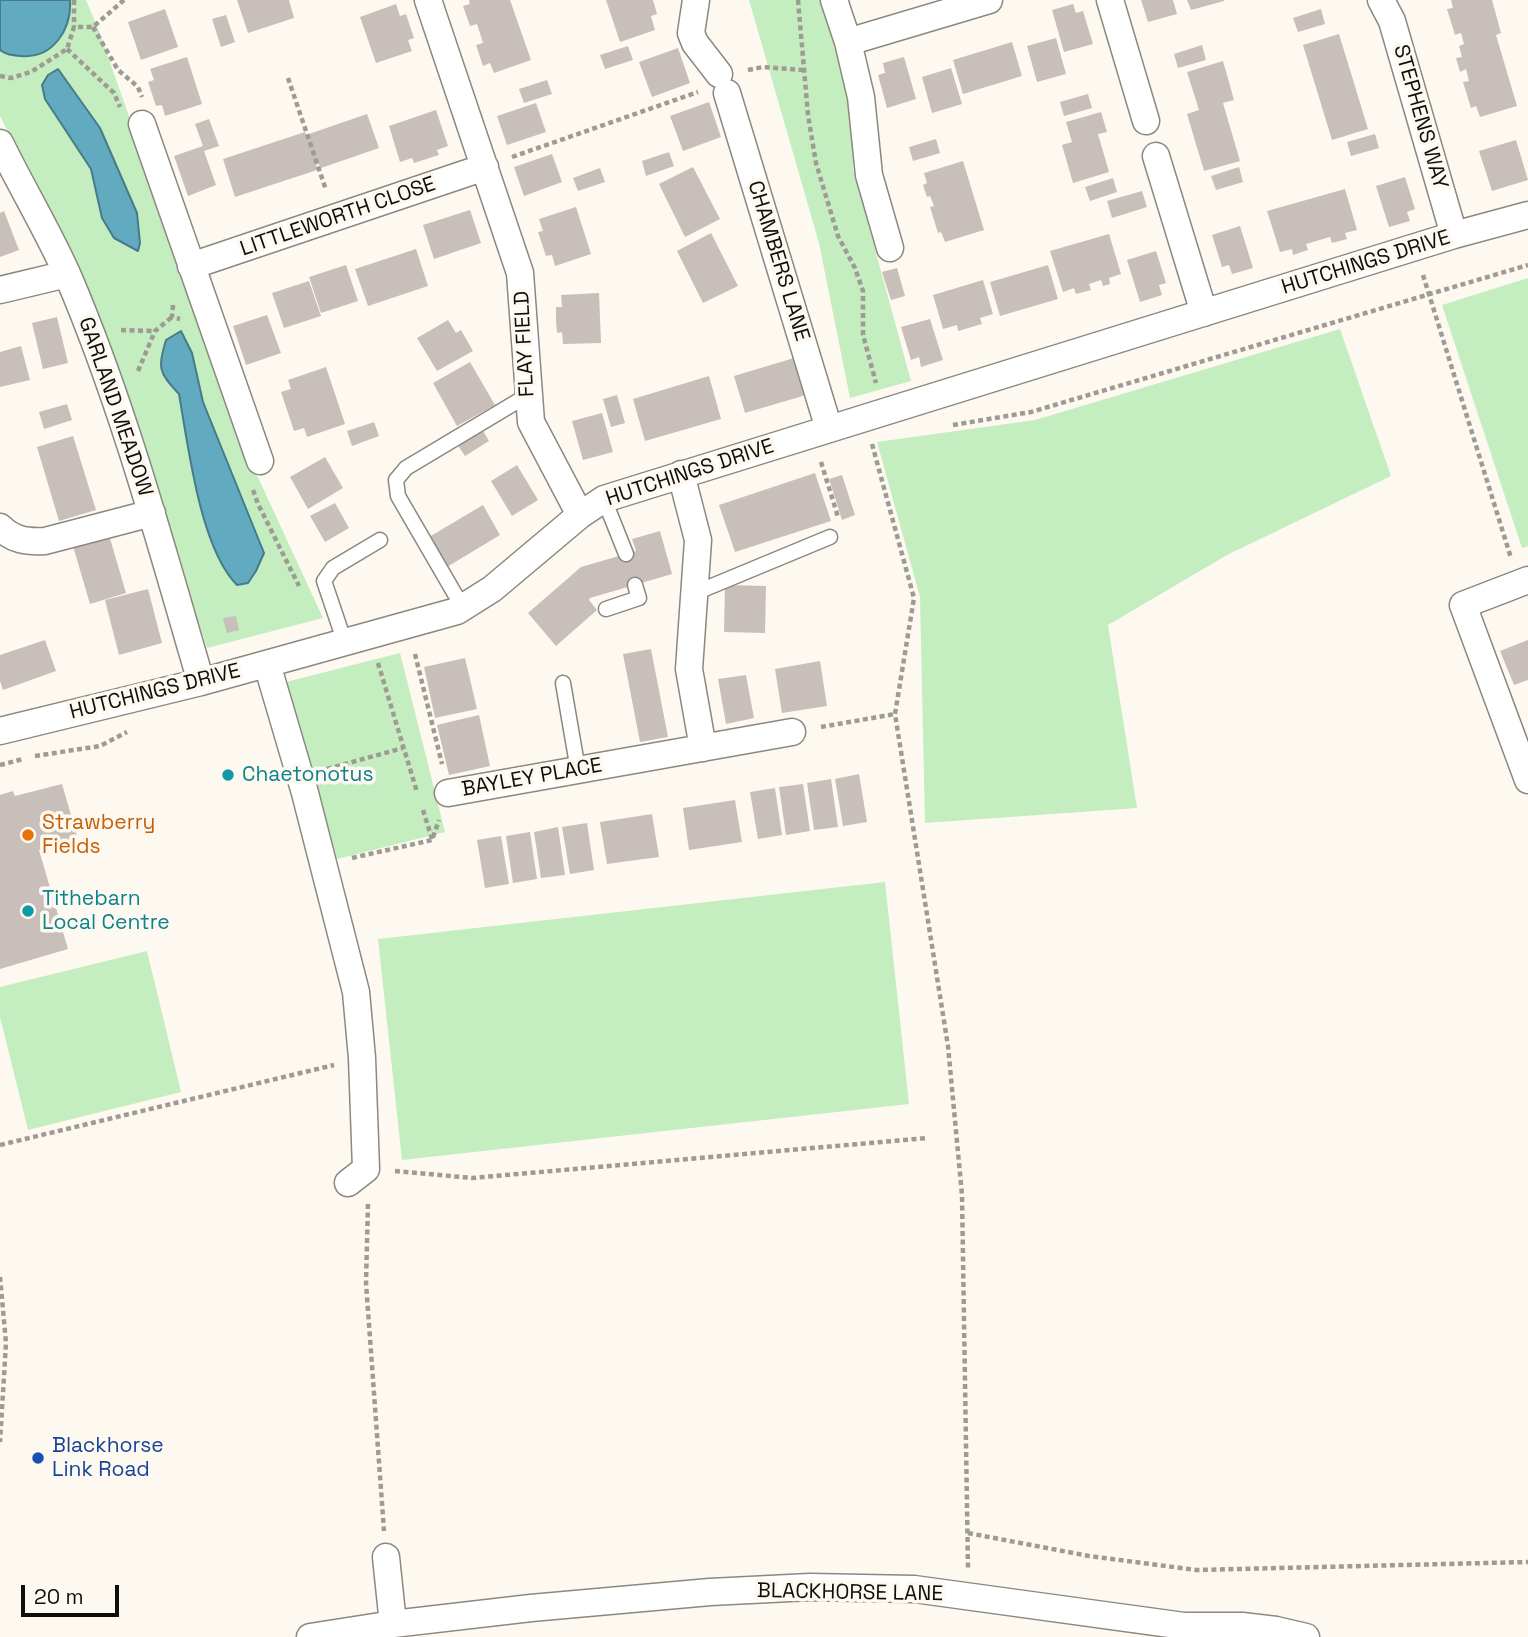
<!DOCTYPE html>
<html>
<head>
<meta charset="utf-8">
<style>
	body { margin:0 }
	#map { position:relative; width:1528px; height:1637px; overflow:hidden; background:#fef9f0; font-family:"Space Grotesk",sans-serif }
	canvas { display:block }
	.scale { position:absolute; left:21px; top:1585px; width:98px; height:32px; box-sizing:border-box; border:4px solid #0f0e0b; border-top:0; padding-left:9px; font-size:21px; line-height:24px; white-space:nowrap; color:#0f0e0b; -webkit-text-stroke:5px #fef9f0; paint-order:stroke }
</style>
</head>
<body>
<div id="map">
<canvas width="1528" height="1637"></canvas>
<div class="scale">20 m</div>
</div>
<script>
const g = document.querySelector('canvas').getContext('2d');
g.lineJoin = 'round';
function fill(path, color) {
  g.fillStyle = color;
  g.fill(path, 'evenodd');
}
function strokePath(path, color, width, dash) {
  g.strokeStyle = color;
  g.lineWidth = width;
  g.lineCap = dash ? 'butt' : 'round';
  g.setLineDash(dash || []);
  g.stroke(path);
}
function label(font, color, halo, rows, align = 'center') {
  g.font = font + ' "Space Grotesk",sans-serif';
  g.lineWidth = 7;
  g.setLineDash([]);
  g.textBaseline = 'middle';
  g.strokeStyle = halo;
  g.fillStyle = color;
  for (const [text, x, y, turn = 0] of rows) {
    g.save();
    g.translate(x, y);
    g.rotate((+turn || 0) * Math.PI / 180);
    g.textAlign = isNaN(turn) ? turn : align;
    if (halo) g.strokeText(text, 0, 0);
    g.fillText(text, 0, 0);
    g.restore();
  }
}
fill(new Path2D(`
	M 0,0 L 86,0 L 99,31 L 250,460 L 323,618 L 207,648 L 143,450 L 81,275 L 0,116 Z
	M 749,0 L 823,0 L 834,45 L 852,105 L 856,134 L 853,169 L 911,381 L 850,398 L 819,243 Z
	M 1528,278 L 1528,546 L 1522,548 L 1442,305 Z
	M 1340,329 L 1391,476 L 1227,555 L 1108,625 L 1137,808 L 925,823 L 920,597 L 877,442 L 1035,420 Z
	M 400,653 L 445,832 L 337,859 L 286,682 Z
	M 885,882 L 909,1104 L 402,1160 L 378,939 Z
	M 147,951 L 181,1092 L 28,1130 L 0,1017 L 0,987 Z`), '#c4edc0');
const water = new Path2D(`
	M 0,0 L 70,0 C 72,29 53,59 21,56 C 12,55 7,55 0,50 Z
	M 58,69 L 100,128 L 137,213 L 140,243 L 138,251 L 114,238 L 102,218 L 91,169 L 45,99 L 42,85 L 48,75 Z
	M 181,331 L 192,353 L 203,402 L 264,553 L 256,571 L 248,583 L 237,585 C 200,548 188,445 179,394 C 158,372 158,368 166,340 Z`);
fill(water, '#61aabf');
strokePath(water, '#487b89', 2);
fill(new Path2D(`
	M 237,0 L 289,0 L 294,18 L 248,33 Z
	M 469,0 L 510,0 L 531,60 L 494,73 L 490,63 L 483,66 L 476,45 L 483,43 L 477,24 L 470,26 L 463,6 L 470,4 Z
	M 606,0 L 653,0 L 657,14 L 651,16 L 655,30 L 620,42 Z
	M 1141,0 L 1173,0 L 1177,14 L 1148,22 Z
	M 1187,0 L 1224,0 L 1224,1 L 1191,10 Z
	M 1451,0 L 1492,0 L 1501,33 L 1496,35 L 1517,106 L 1480,117 L 1476,106 L 1471,108 L 1463,82 L 1469,81 L 1466,69 L 1460,72 L 1456,58 L 1462,57 L 1459,46 L 1464,44 L 1461,33 L 1455,35 L 1447,9 L 1453,8 Z
	M 396,4 L 400,16 L 406,14 L 414,38 L 408,40 L 412,51 L 376,63 L 360,17 Z
	M 1073,4 L 1076,13 L 1083,11 L 1093,44 L 1064,52 L 1052,10 Z
	M 165,9 L 178,47 L 141,60 L 128,22 Z
	M 1321,9 L 1325,24 L 1298,32 L 1293,18 Z
	M 226,15 L 235,42 L 221,47 L 212,19 Z
	M 1339,34 L 1368,129 L 1332,140 L 1303,45 Z
	M 1056,38 L 1066,74 L 1037,82 L 1027,46 Z
	M 1012,42 L 1022,76 L 963,94 L 953,60 Z
	M 1202,45 L 1206,60 L 1178,68 L 1174,54 Z
	M 628,46 L 633,60 L 605,69 L 600,55 Z
	M 678,48 L 690,83 L 652,97 L 639,62 Z
	M 187,57 L 202,104 L 165,116 L 162,105 L 156,106 L 148,82 L 154,80 L 150,69 Z
	M 904,57 L 916,99 L 887,108 L 878,75 L 885,73 L 883,63 Z
	M 1223,61 L 1234,100 L 1223,103 L 1240,161 L 1204,171 L 1187,114 L 1199,110 L 1187,72 Z
	M 951,68 L 962,104 L 932,113 L 922,77 Z
	M 547,80 L 552,94 L 524,103 L 519,89 Z
	M 1088,94 L 1092,108 L 1064,116 L 1060,102 Z
	M 709,102 L 721,137 L 683,151 L 670,116 Z
	M 536,103 L 546,132 L 507,145 L 497,116 Z
	M 436,110 L 448,146 L 437,150 L 439,155 L 414,163 L 412,158 L 400,162 L 389,126 Z
	M 1101,112 L 1107,132 L 1098,134 L 1109,172 L 1073,183 L 1062,145 L 1072,142 L 1066,122 Z
	M 367,114 L 379,148 L 321,168 L 319,164 L 316,165 L 317,170 L 235,197 L 223,159 L 305,132 L 306,135 Z
	M 209,119 L 219,146 L 204,151 L 216,185 L 188,196 L 174,156 L 203,146 L 195,124 Z
	M 1375,134 L 1379,148 L 1351,156 L 1347,142 Z
	M 936,139 L 940,153 L 913,161 L 909,147 Z
	M 1516,140 L 1528,180 L 1492,191 L 1479,151 Z
	M 669,152 L 674,166 L 646,176 L 642,161 Z
	M 552,154 L 562,182 L 524,196 L 514,167 Z
	M 963,161 L 984,230 L 945,242 L 941,232 L 938,233 L 930,207 L 934,206 L 930,196 L 927,197 L 923,185 L 927,183 L 924,173 Z
	M 693,167 L 720,219 L 685,237 L 659,184 Z
	M 1239,167 L 1243,182 L 1216,190 L 1211,176 Z
	M 600,168 L 605,182 L 578,191 L 573,178 Z
	M 1405,177 L 1415,209 L 1407,212 L 1410,221 L 1389,227 L 1376,186 Z
	M 1113,178 L 1117,192 L 1090,201 L 1085,187 Z
	M 1345,189 L 1357,230 L 1345,233 L 1347,239 L 1332,243 L 1330,237 L 1306,244 L 1308,250 L 1293,255 L 1292,249 L 1280,252 L 1267,211 Z
	M 1142,191 L 1147,207 L 1112,218 L 1107,201 Z
	M 576,207 L 591,254 L 555,266 L 552,255 L 546,256 L 538,232 L 543,231 L 539,219 Z
	M 470,210 L 481,243 L 434,259 L 423,225 Z
	M 4,211 L 19,250 L 0,257 L 0,213 Z
	M 1240,226 L 1253,268 L 1232,274 L 1229,265 L 1222,267 L 1212,235 Z
	M 711,233 L 738,286 L 703,303 L 677,251 Z
	M 1109,234 L 1121,274 L 1109,278 L 1110,284 L 1103,286 L 1101,280 L 1089,284 L 1091,290 L 1076,294 L 1074,288 L 1063,292 L 1050,251 Z
	M 416,249 L 428,286 L 368,306 L 355,269 Z
	M 1156,251 L 1166,283 L 1159,285 L 1162,295 L 1140,302 L 1127,260 Z
	M 346,265 L 358,301 L 321,313 L 309,277 Z
	M 1048,265 L 1058,299 L 1000,316 L 990,282 Z
	M 897,268 L 905,296 L 891,300 L 882,272 Z
	M 983,280 L 993,314 L 980,318 L 982,324 L 958,331 L 957,325 L 943,329 L 933,295 Z
	M 309,281 L 321,316 L 284,328 L 272,293 Z
	M 599,293 L 601,343 L 563,344 L 562,332 L 557,333 L 556,320 L 556,307 L 562,307 L 561,295 Z
	M 267,315 L 281,353 L 246,365 L 233,326 Z
	M 57,317 L 68,363 L 43,369 L 32,323 Z
	M 930,319 L 943,360 L 921,367 L 919,357 L 911,360 L 901,327 Z
	M 448,320 L 456,333 L 461,330 L 473,351 L 437,371 L 417,338 Z
	M 21,346 L 30,380 L 0,387 L 0,352 Z
	M 794,358 L 806,395 L 745,413 L 734,376 Z
	M 470,362 L 495,405 L 457,426 L 433,383 Z
	M 326,367 L 345,424 L 307,437 L 304,428 L 294,431 L 281,392 L 291,389 L 288,380 Z
	M 709,376 L 721,419 L 645,441 L 633,399 Z
	M 617,395 L 625,423 L 611,427 L 603,399 Z
	M 67,404 L 72,420 L 44,429 L 39,412 Z
	M 602,413 L 613,452 L 583,460 L 572,421 Z
	M 374,422 L 379,436 L 352,446 L 347,431 Z
	M 482,429 L 489,441 L 465,456 L 457,444 Z
	M 73,436 L 96,510 L 59,521 L 37,447 Z
	M 325,457 L 343,488 L 308,509 L 290,477 Z
	M 517,465 L 538,500 L 512,516 L 491,481 Z
	M 815,473 L 831,521 L 735,552 L 719,505 Z
	M 842,475 L 855,515 L 842,520 L 829,479 Z
	M 335,503 L 349,528 L 325,542 L 310,516 Z
	M 483,505 L 500,535 L 447,567 L 429,537 Z
	M 660,531 L 672,574 L 590,598 L 589,600 L 597,610 L 556,646 L 528,613 L 581,567 L 636,551 L 632,539 Z
	M 109,535 L 126,593 L 90,604 L 73,546 Z
	M 725,585 L 766,586 L 765,633 L 724,632 Z
	M 148,589 L 162,643 L 119,655 L 105,600 Z
	M 236,616 L 239,630 L 227,633 L 223,618 Z
	M 45,640 L 56,671 L 3,690 L 0,681 L 0,655 Z
	M 1528,640 L 1528,680 L 1514,685 L 1500,651 Z
	M 651,649 L 668,737 L 640,742 L 623,654 Z
	M 465,658 L 477,709 L 435,718 L 424,667 Z
	M 820,661 L 827,706 L 782,713 L 775,669 Z
	M 746,675 L 754,718 L 726,724 L 718,679 Z
	M 479,715 L 490,766 L 449,775 L 437,725 Z
	M 859,774 L 867,822 L 843,826 L 835,779 Z
	M 831,779 L 838,827 L 814,830 L 807,783 Z
	M 62,784 L 78,839 L 39,850 L 68,949 L 0,969 L 0,795 L 13,791 L 15,796 Z
	M 803,784 L 810,831 L 786,835 L 779,787 Z
	M 775,788 L 782,835 L 758,839 L 750,792 Z
	M 735,800 L 742,842 L 689,850 L 683,808 Z
	M 652,814 L 659,857 L 607,864 L 600,822 Z
	M 587,823 L 594,870 L 570,874 L 562,827 Z
	M 558,827 L 565,875 L 541,878 L 534,832 Z
	M 530,832 L 537,879 L 513,883 L 506,836 Z
	M 501,836 L 509,884 L 485,888 L 477,840 Z`), '#c8beba');
const lane = new Path2D(`
	M 604,499 L 626,554
	M 695,593 L 830,537
	M 463,608 L 398,496 L 396,480 L 406,468 L 528,395
	M 606,609 L 639,598 L 635,585
	M 345,643 L 324,581 L 333,568 L 380,540
	M 563,683 L 578,770`);
const street = new Path2D(`
	M 428,0 L 520,273 L 531,422 L 580,515
	M 696,0 L 691,33 L 695,43 L 719,74
	M 834,0 L 848,42 L 861,97 L 869,175 L 890,248
	M 1110,0 L 1146,121
	M 1381,0 L 1392,21 L 1454,235
	M 848,42 L 989,0
	M 727,93 L 829,429
	M 142,124 L 260,461
	M 0,143 C 22,188 48,231 68,276 C 124,407 161,546 201,682
	M 1156,156 L 1204,313
	M 191,266 L 485,167
	M 0,290 L 67,274
	M 681,474 L 698,540 L 689,669 L 703,748
	M 0,527 C 13,540 26,542 45,541 L 152,513
	M 1528,580 L 1463,605 L 1528,780
	M 267,664 L 305,793 L 356,992 L 362,1058 L 366,1169 L 348,1183
	M 0,731 L 201,682 L 457,611 L 492,589 L 580,515 L 604,499 L 1454,235 L 1528,215
	M 448,793 L 792,732
	M 386,1557 L 393,1624
	M 310,1637 L 393,1624 L 531,1608 L 710,1592 L 810,1587 L 914,1589 L 1184,1626 L 1242,1626 L 1276,1630 L 1306,1637`);
strokePath(lane, '#8b887f', 17);
strokePath(street, '#8b887f', 29);
strokePath(new Path2D(`
	M 74,0 L 74,27
	M 798,0 L 808,115 L 816,163 L 838,236 L 855,268 L 863,291 L 863,335 L 876,383
	M 93,27 L 118,70 L 138,87 L 142,97
	M 67,49 L 114,93 L 120,107
	M 748,70 L 763,67 L 803,70
	M 0,76 L 11,78 L 31,72 L 67,49 L 74,27 L 93,27 L 124,0
	M 288,78 L 326,190
	M 512,157 L 698,92
	M 1423,275 L 1511,558
	M 173,305 L 172,317 L 180,319
	M 121,330 L 155,331
	M 138,371 L 155,331 L 172,317
	M 953,425 L 1031,412 L 1528,265
	M 872,444 L 914,598 L 895,714 L 948,1046 L 962,1195 L 968,1568
	M 821,462 L 838,517
	M 253,490 L 258,504 L 299,586
	M 415,654 L 442,764
	M 378,663 L 417,792
	M 821,727 L 895,714
	M 35,756 L 100,746 L 127,732
	M 0,765 L 23,759
	M 327,769 L 403,748
	M 423,810 L 432,839
	M 352,858 L 432,840 L 439,820
	M 0,1145 L 334,1065
	M 395,1171 L 472,1178 L 927,1138
	M 368,1204 L 366,1283 L 384,1531
	M 0,1277 L 6,1343 L 0,1442
	M 968,1533 L 1089,1556 L 1196,1570 L 1528,1562`), '#9e9a94', 4.5, [5, 3.5]);
strokePath(lane, '#fff', 14);
strokePath(street, '#fff', 26);
for (const [x, y, r, color] of [
	[228,775,7,"#0f9aa8"],
	[28,835,7,"#e8710a"],
	[28,911,7,"#0f9aa8"],
	[38,1458,7,"#1a4fb4"]
]) {
  const dot = new Path2D();
  dot.arc(x, y, r, 0, 2 * Math.PI);
  g.fillStyle = color;
  g.fill(dot);
  strokePath(dot, '#fef9f0', 2.5);
}
label('21px', '#0f0e0b', '#fef9f0', [
	["STEPHENS WAY",1420,117,74],
	["LITTLEWORTH CLOSE",338,217,-19],
	["CHAMBERS LANE",778,261,73],
	["HUTCHINGS DRIVE",1366,263,-17],
	["FLAY FIELD",525,344,-93],
	["GARLAND MEADOW",115,407,71],
	["HUTCHINGS DRIVE",690,473,-18],
	["HUTCHINGS DRIVE",155,692,-14],
	["BAYLEY PLACE",532,778,-10],
	["BLACKHORSE LANE",850,1593,1]
]);
label('21px', '#0d838f', '#fef9f0', [
	["Chaetonotus",242,775],
	["Tithebarn",42,899],
	["Local Centre",42,923]
], 'left');
label('21px', '#c56008', '#fef9f0', [
	["Strawberry",42,823],
	["Fields",42,847]
], 'left');
label('21px', '#164399', '#fef9f0', [
	["Blackhorse",52,1446],
	["Link Road",52,1470]
], 'left');
</script>
</body>
</html>
